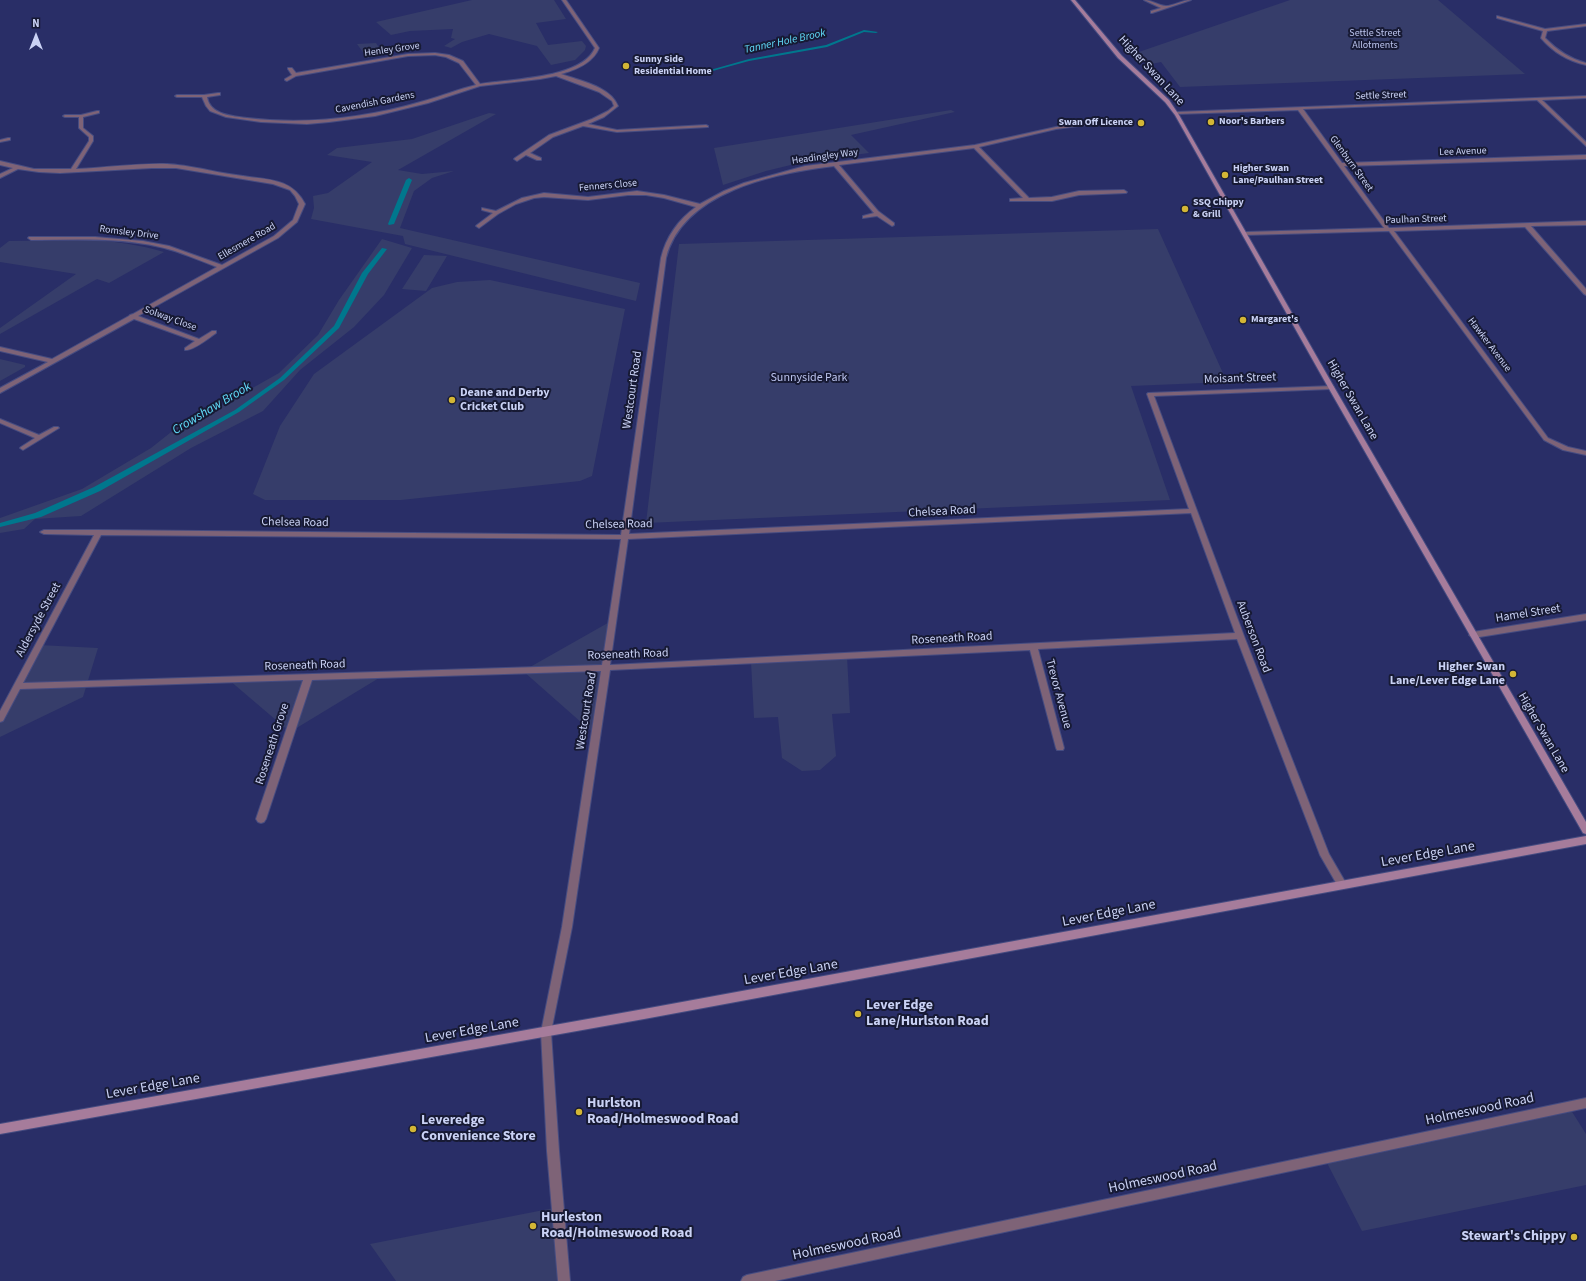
<!DOCTYPE html>
<html>
<head>
<meta charset="utf-8">
<style>
	body { margin:0 }
	#map { position:relative; width:1586px; height:1281px; overflow:hidden; background:#292e67; font-family:"Source Sans 3",sans-serif }
	canvas { display:block }
	.north { position:absolute; left:16px; top:16px; width:40px; height:40px; -webkit-text-stroke:3px #171a34; paint-order:stroke; rotate:0deg; font-size:11px; font-weight:700; line-height:16px; text-align:center; color:#cad2f5 }
	.north::after { content:''; display:block; margin:auto; width:14px; height:18px; background:#cad2f5; clip-path:polygon(50% 0,100% 100%,50% 72%,0 100%) }
</style>
</head>
<body>
<div id="map">
<canvas width="1586" height="1281"></canvas>
<div class="north">N</div>
</div>
<script>
const g = document.querySelector('canvas').getContext('2d');
g.lineJoin = 'round';
function fill(path, color) {
  g.fillStyle = color;
  g.fill(path, 'evenodd');
}
function strokePath(path, color, width, dash) {
  g.strokeStyle = color;
  g.lineWidth = width;
  g.lineCap = dash ? 'butt' : 'round';
  g.setLineDash(dash || []);
  g.stroke(path);
}
function label(font, color, halo, rows, align = 'center') {
  g.font = font + ' "Source Sans 3",sans-serif';
  g.lineWidth = 4;
  g.setLineDash([]);
  g.textBaseline = 'middle';
  g.strokeStyle = halo;
  g.fillStyle = color;
  for (const [text, x, y, turn = 0] of rows) {
    g.save();
    g.translate(x, y);
    g.rotate((+turn || 0) * Math.PI / 180);
    g.textAlign = isNaN(turn) ? turn : align;
    if (halo) g.strokeText(text, 0, 0);
    g.fillText(text, 0, 0);
    g.restore();
  }
}
fill(new Path2D(`
	M 472,0 L 554,0 L 566,19 L 536,23 L 548,45 L 582,41 L 586,46 L 585,50 L 575,60 L 551,65 L 537,46 L 489,34 L 462,42 L 451,48 L 444,46 L 455,39 L 451,38 L 453,29 L 410,31 L 391,35 L 376,22 Z
	M 1290,0 L 1438,0 L 1525,74 L 1180,87 L 1161,62 L 1147,65 L 1133,54 Z
	M 376,43 L 384,55 L 367,58 L 357,44 Z
	M 951,110 L 955,112 L 851,135 L 869,153 L 807,161 L 766,171 L 723,185 L 714,148 Z
	M 489,113 L 496,114 L 398,170 L 422,174 L 454,171 L 432,178 L 414,191 L 400,228 L 640,283 L 636,301 L 405,244 L 403,236 L 311,219 L 314,208 L 313,196 L 328,193 L 372,162 L 327,155 L 337,148 L 412,139 Z
	M 1158,229 L 1227,382 L 1131,386 L 1170,500 L 646,523 L 679,244 Z
	M 382,239 L 412,248 L 384,295 L 354,327 L 300,370 L 263,411 L 191,448 L 81,516 L 35,519 L 24,529 L 0,533 L 0,518 L 82,489 L 151,448 L 180,425 L 226,403 L 279,373 L 318,335 L 339,300 Z
	M 90,240 C 115,241 140,245 164,252 L 109,283 L 97,279 L 0,334 L 0,328 L 76,274 L 0,262 L 0,248 L 9,241 Z
	M 424,255 L 447,256 L 426,291 L 402,289 Z
	M 490,280 L 625,309 L 592,476 L 580,481 L 401,500 L 265,500 L 253,494 L 280,426 L 314,374 L 432,288 L 457,282 Z
	M 0,359 L 25,365 L 25,367 L 0,381 Z
	M 613,620 L 591,731 L 523,671 Z
	M 39,645 L 98,648 L 83,697 L 0,737 L 0,719 Z
	M 847,656 L 850,713 L 832,714 L 836,756 L 820,770 L 802,771 L 782,758 L 778,717 L 754,718 L 751,662 Z
	M 384,675 L 290,732 L 229,680 Z
	M 1569,1107 L 1586,1134 L 1586,1185 L 1362,1231 L 1325,1159 Z
	M 559,1207 L 564,1281 L 396,1281 L 370,1244 Z`), '#363d6a');
fill(new Path2D(`
	M 864,30 L 878,32 L 876,33 L 864,32 L 827,47 L 749,61 L 698,75 L 696,74 L 749,59 L 826,45 Z
	M 409,178 L 412,180 L 394,224 L 389,225 L 388,224 L 406,180 Z
	M 382,248 L 387,249 L 368,274 L 339,328 L 284,380 L 239,412 L 100,491 L 41,517 L 0,527 L 0,523 L 35,513 L 94,487 L 235,410 L 280,378 L 334,326 L 362,273 Z`), '#00778d');
const street = new Path2D(`
	M 562,0 L 566,0 L 599,48 C 593,63 576,70 561,74 C 580,81 610,86 618,106 L 604,117 L 588,124 L 617,130 L 706,125 L 708,126 L 708,127 L 617,132 L 583,126 L 553,137 L 530,153 L 541,158 L 541,160 L 537,160 L 526,155 L 517,161 L 514,159 L 515,158 L 549,135 L 592,119 L 608,111 L 614,106 L 612,101 L 599,92 L 556,76 L 540,79 L 480,86 L 428,103 L 375,116 L 329,122 L 307,124 L 261,122 L 226,117 L 210,111 L 206,106 L 202,97 L 177,97 L 175,96 L 177,95 L 204,95 L 218,93 L 220,93 L 220,95 L 207,97 C 210,115 232,116 247,118 C 306,125 366,118 424,101 C 442,96 459,89 476,85 L 459,63 L 446,57 L 435,55 L 408,56 L 296,76 L 287,81 L 285,80 L 285,79 L 292,75 L 288,69 L 288,68 L 292,68 L 296,73 L 408,54 L 435,53 L 449,55 L 463,61 L 480,84 C 509,79 582,79 595,48 Z
	M 1144,0 C 1152,0 1159,6 1166,6 C 1174,6 1182,0 1191,0 L 1152,13 L 1151,13 L 1151,11 L 1161,8 Z
	M 1497,16 L 1545,29 L 1586,24 L 1586,26 L 1547,31 L 1545,38 C 1557,50 1570,59 1586,63 L 1586,65 C 1568,61 1553,52 1541,38 L 1543,31 L 1497,18 Z
	M 1586,96 L 1586,98 L 1542,100 L 1586,142 L 1586,146 L 1537,100 L 1303,109 L 1342,163 L 1586,155 L 1586,159 L 1344,166 L 1389,228 L 1586,221 L 1586,225 L 1531,226 L 1586,289 L 1586,295 L 1584,294 L 1525,227 L 1394,231 L 1548,438 L 1568,447 L 1586,451 L 1586,455 L 1563,450 L 1544,440 L 1389,231 L 1244,235 L 1243,234 L 1246,232 L 1384,228 L 1298,110 L 1176,114 L 1174,113 L 1176,112 Z
	M 97,111 L 99,111 L 99,113 L 83,117 L 83,128 L 93,136 L 93,141 L 76,169 C 106,168 137,163 167,164 C 190,165 213,172 236,175 C 263,180 291,176 305,204 L 297,222 L 278,238 L 138,316 L 199,339 L 212,331 L 216,331 L 216,333 C 209,338 193,351 185,350 L 185,348 L 195,341 L 134,319 L 0,393 L 0,388 L 48,362 L 0,351 L 0,347 L 52,359 L 129,316 L 130,315 L 133,314 L 217,267 C 198,260 179,251 160,247 C 118,237 73,240 31,240 L 28,238 L 29,237 L 95,237 L 143,241 L 169,246 L 222,265 L 274,236 L 293,220 L 299,204 L 295,196 L 290,190 L 273,184 L 176,168 L 152,168 L 60,173 L 39,172 L 18,169 L 0,178 L 0,174 L 13,168 L 0,165 L 0,161 L 34,169 L 71,169 L 89,141 L 89,137 L 79,128 L 79,117 L 65,117 L 63,116 L 65,115 L 81,115 Z
	M 1099,121 L 1101,121 L 1101,123 L 1056,129 L 979,147 L 1029,198 L 1052,197 L 1079,191 L 1124,190 L 1127,192 L 1126,193 L 1079,195 L 1052,201 L 1010,201 L 1010,199 L 1023,198 L 974,148 L 839,165 L 878,211 L 894,223 L 894,225 L 892,226 L 877,216 L 863,218 L 863,216 L 874,213 L 834,166 C 776,173 683,191 666,258 L 629,534 L 1189,509 L 1147,394 L 1148,393 L 1333,386 L 1334,387 L 1331,389 L 1154,396 L 1244,636 L 1329,854 L 1347,885 L 1345,888 L 1342,889 L 1339,888 L 1320,855 L 1237,639 L 1038,649 L 1064,748 L 1063,750 L 1057,750 L 1056,748 L 1030,650 L 610,670 L 572,927 L 551,1032 L 559,1151 L 570,1281 L 558,1281 L 547,1151 L 541,1032 L 562,927 L 601,671 L 312,680 L 266,819 L 264,822 L 261,823 L 258,822 L 256,819 L 303,680 L 20,689 L 3,721 L 0,722 L 0,711 L 94,535 L 44,534 L 40,532 L 44,530 L 99,530 L 621,535 L 661,258 C 666,237 679,219 696,207 L 664,198 L 646,195 L 628,195 L 588,200 L 544,197 L 534,198 L 516,204 L 498,214 L 479,228 L 476,226 L 477,225 L 493,213 L 482,210 L 482,208 L 496,211 L 522,198 L 544,193 L 588,197 L 637,191 L 664,195 L 700,204 L 724,191 L 744,183 L 805,166 L 975,145 L 1056,127 ZM 1191,513 L 1235,633 L 610,665 L 628,539 ZM 101,535 L 621,539 L 602,665 L 23,683 Z
	M 8,138 L 10,138 L 10,140 L 0,142 L 0,140 Z
	M 0,419 L 39,435 L 54,427 L 58,427 L 59,428 L 23,450 L 20,448 L 21,447 L 35,438 L 0,423 Z
	M 1586,614 L 1586,620 L 1473,638 L 1469,635 L 1473,632 Z
	M 1586,1098 L 1586,1108 L 775,1281 L 741,1281 L 743,1277 L 747,1275 Z`);
const secondary = new Path2D(`
	M 1071,0 L 1075,0 L 1122,56 L 1169,100 L 1179,115 L 1334,387 L 1586,822 L 1586,834 L 1583,833 L 1328,387 L 1175,115 L 1165,102 L 1118,58 Z
	M 1586,836 L 1586,844 L 644,1019 L 0,1134 L 0,1124 L 644,1009 Z`);
strokePath(street, '#464c81', 2);
strokePath(secondary, '#464c81', 2);
fill(street, '#7e6377');
fill(secondary, '#a67c9b');
for (const [x, y, r, color] of [
	[626,66,4,"#d3b635"],
	[1211,122,4,"#d3b635"],
	[1141,123,4,"#d3b635"],
	[1225,175,4,"#d3b635"],
	[1185,209,4,"#d3b635"],
	[1243,320,4,"#d3b635"],
	[452,400,4,"#d3b635"],
	[1513,674,4,"#d3b635"],
	[858,1014,4,"#d3b635"],
	[579,1112,4,"#d3b635"],
	[413,1129,4,"#d3b635"],
	[533,1226,4,"#d3b635"],
	[1574,1237,4,"#d3b635"]
]) {
  const dot = new Path2D();
  dot.arc(x, y, r, 0, 2 * Math.PI);
  g.fillStyle = color;
  g.fill(dot);
  strokePath(dot, '#171a34', 1.5);
}
label('10px', '#bbc3ed', '#171a34', [
	["Settle Street",1375,34],
	["Allotments",1375,46]
]);
label('10px', '#cad2f5', '#171a34', [
	["Henley Grove",392,50,-8],
	["Settle Street",1381,96,-2],
	["Cavendish Gardens",375,103,-11],
	["Lee Avenue",1463,152,-2],
	["Headingley Way",825,157,-8],
	["Glenburn Street",1351,164,54],
	["Fenners Close",608,186,-5],
	["Paulhan Street",1416,220,-2],
	["Romsley Drive",129,233,7],
	["Ellesmere Road",247,242,-30],
	["Solway Close",170,319,20],
	["Hawker Avenue",1489,345,53]
]);
label('bold 10px', '#cad2f5', '#171a34', [
	["Sunny Side",634,60],
	["Residential Home",634,72],
	["Noor's Barbers",1219,122],
	["Swan Off Licence",1133,123,"right"],
	["Higher Swan",1233,169],
	["Lane/Paulhan Street",1233,181],
	["SSQ Chippy",1193,203],
	["& Grill",1193,215],
	["Margaret's",1251,320]
], 'left');
label('italic 11px', '#62dffd', '#171a34', [
	["Tanner Hole Brook",785,42,-12]
]);
label('12px', '#cad2f5', '#171a34', [
	["Higher Swan Lane",1151,71,47],
	["Moisant Street",1240,379,-2],
	["Westcourt Road",633,390,-82],
	["Higher Swan Lane",1352,400,60],
	["Chelsea Road",942,512,-3],
	["Chelsea Road",295,523,1],
	["Chelsea Road",619,525,-1],
	["Hamel Street",1528,614,-9],
	["Aldersyde Street",39,620,-62],
	["Auberson Road",1253,637,69],
	["Roseneath Road",952,639,-3],
	["Roseneath Road",628,655,-2],
	["Roseneath Road",305,666,-2],
	["Trevor Avenue",1058,694,75],
	["Westcourt Road",587,711,-81],
	["Higher Swan Lane",1543,733,60],
	["Roseneath Grove",273,744,-72]
]);
label('12px', '#bbc3ed', '#171a34', [
	["Sunnyside Park",809,378]
]);
label('bold 12px', '#cad2f5', '#171a34', [
	["Deane and Derby",460,393],
	["Cricket Club",460,407],
	["Higher Swan",1505,667,"right"],
	["Lane/Lever Edge Lane",1505,681,"right"]
], 'left');
label('italic 13px', '#62dffd', '#171a34', [
	["Crowshaw Brook",212,409,-31]
]);
label('14px', '#cad2f5', '#171a34', [
	["Lever Edge Lane",1428,855,-10],
	["Lever Edge Lane",1109,914,-11],
	["Lever Edge Lane",791,973,-10],
	["Lever Edge Lane",472,1031,-10],
	["Lever Edge Lane",153,1087,-10],
	["Holmeswood Road",1480,1110,-12],
	["Holmeswood Road",1163,1178,-12],
	["Holmeswood Road",847,1245,-12]
]);
label('bold 14px', '#cad2f5', '#171a34', [
	["Lever Edge",866,1006],
	["Lane/Hurlston Road",866,1022],
	["Hurlston",587,1104],
	["Road/Holmeswood Road",587,1120],
	["Leveredge",421,1121],
	["Convenience Store",421,1137],
	["Hurleston",541,1218],
	["Road/Holmeswood Road",541,1234],
	["Stewart's Chippy",1566,1237,"right"]
], 'left');
</script>
</body>
</html>
